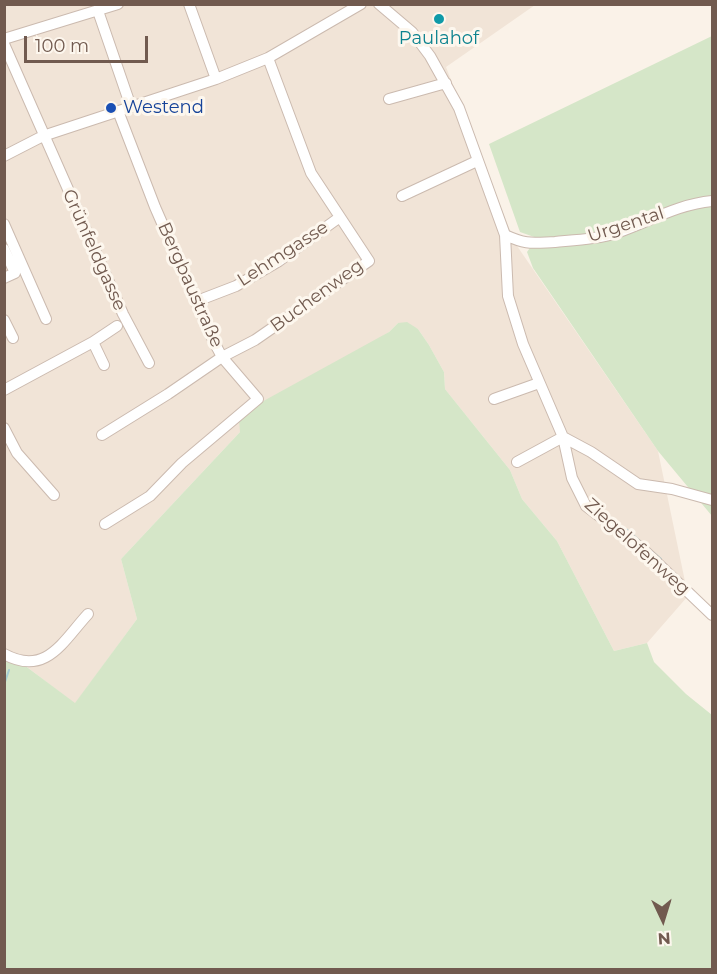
<!DOCTYPE html>
<html>
<head>
<meta charset="utf-8">
<style>
	body { margin:0 }
	#map { position:relative; width:717px; height:974px; overflow:hidden; background:#faf2e8; font-family:Montserrat,sans-serif }
	canvas { display:block }
	.frame { position:absolute; inset:0; border:6px solid #715a4f; pointer-events:none }
	.north { position:absolute; left:633px; top:890px; width:60px; height:60px; -webkit-text-stroke:4px #fdf7ee; paint-order:stroke; rotate:176deg; font-size:16px; font-weight:700; line-height:24px; text-align:center; color:#715a4f }
	.north::after { content:''; display:block; margin:auto; width:21px; height:27px; background:#715a4f; clip-path:polygon(50% 0,100% 100%,50% 72%,0 100%) }
	.scale { position:absolute; left:24px; top:36px; width:124px; height:27px; box-sizing:border-box; border:3px solid #715a4f; border-top:0; padding-left:8px; font-size:18px; line-height:21px; white-space:nowrap; color:#715a4f; -webkit-text-stroke:4px #fdf7ee; paint-order:stroke }
</style>
</head>
<body>
<div id="map">
<canvas width="717" height="974"></canvas>
<div class="frame"></div>
<div class="north">N</div>
<div class="scale">100 m</div>
</div>
<script>
const g = document.querySelector('canvas').getContext('2d');
g.lineJoin = 'round';
function fill(path, color) {
  g.fillStyle = color;
  g.fill(path, 'evenodd');
}
function strokePath(path, color, width, dash) {
  g.strokeStyle = color;
  g.lineWidth = width;
  g.lineCap = dash ? 'butt' : 'round';
  g.setLineDash(dash || []);
  g.stroke(path);
}
function label(font, color, halo, rows, align = 'center') {
  g.font = font + ' Montserrat,sans-serif';
  g.lineWidth = 6;
  g.setLineDash([]);
  g.textBaseline = 'middle';
  g.strokeStyle = halo;
  g.fillStyle = color;
  for (const [text, x, y, turn = 0] of rows) {
    g.save();
    g.translate(x, y);
    g.rotate((+turn || 0) * Math.PI / 180);
    g.textAlign = isNaN(turn) ? turn : align;
    if (halo) g.strokeText(text, 0, 0);
    g.fillText(text, 0, 0);
    g.restore();
  }
}
fill(new Path2D(`
	M 4,5 L 535,5 L 446,67 L 515,243 L 658,451 L 688,596 L 647,643 L 614,651 L 557,541 L 522,499 L 510,470 L 445,389 L 444,372 L 429,345 L 418,329 L 398,323 L 389,332 L 240,432 L 121,559 L 137,619 L 75,704 L 5,650 Z`), '#f1e4d7');
fill(new Path2D(`
	M 712,36 L 712,516 L 658,451 L 533,268 L 527,252 L 537,238 L 520,232 L 489,144 Z
	M 407,322 L 418,329 L 429,345 L 444,372 L 445,389 L 510,470 L 522,499 L 557,541 L 614,651 L 647,643 L 654,662 L 686,694 L 712,715 L 712,969 L 5,969 L 4,650 L 75,703 L 137,619 L 121,559 L 240,432 L 239,419 L 258,404 L 389,332 L 398,323 Z`), '#d5e6c8');
strokePath(new Path2D(`
	M 626,529 L 661,559
	M 4,685 L 9,670`), '#a5cdd2', 2);
const minor = new Path2D(`
	M 189,4 L 216,79
	M 379,4 L 412,32 L 430,56 L 459,108 L 505,235 L 508,296 L 523,344 L 563,437 L 572,478 L 586,506 L 645,551 L 712,615
	M 98,11 L 131,107
	M 4,39 L 118,4
	M 4,44 L 123,314 L 149,363
	M 389,99 L 446,83
	M 4,156 L 43,136 L 216,79 L 268,58 L 361,4
	M 402,196 L 477,161
	M 4,224 L 46,319
	M 505,235 C 527,245 531,243 555,242 C 576,240 599,239 619,232 C 650,221 679,204 712,201
	M 4,249 L 15,273 L 4,278
	M 197,301 L 236,286 L 279,261 L 340,217
	M 4,320 L 13,338
	M 93,342 L 104,365
	M 4,390 L 93,342 L 117,326
	M 494,399 L 539,383
	M 4,428 L 17,453 L 54,495
	M 102,435 L 168,394 L 222,357 L 255,340 L 369,261 L 311,173 L 268,58
	M 517,462 L 563,437 L 591,452 L 638,484 L 672,489 L 712,500
	M 105,524 L 150,496 L 182,463 L 258,399 L 222,357 L 214,342 L 155,207 L 118,111
	M 4,654 C 46,677 63,641 88,614`);
strokePath(minor, '#cbbaaf', 12);
strokePath(minor, '#fff', 10);
for (const [x, y, r, color] of [
	[439,19,6,"#0f9aa8"],
	[111,108,6,"#1a4fb4"]
]) {
  const dot = new Path2D();
  dot.arc(x, y, r, 0, 2 * Math.PI);
  g.fillStyle = color;
  g.fill(dot);
  strokePath(dot, '#fdf7ee', 2);
}
label('18px', '#0d838f', '#fdf7ee', [
	["Paulahof",439,39]
]);
label('18px', '#164399', '#fdf7ee', [
	["Westend",123,108]
], 'left');
label('18px', '#715a4f', '#fdf7ee', [
	["Urgental",626,225,-18],
	["Grünfeldgasse",94,250,66],
	["Lehmgasse",283,254,-33],
	["Bergbaustraße",190,285,66],
	["Buchenweg",317,296,-36],
	["Ziegelofenweg",637,547,42]
]);
</script>
</body>
</html>
